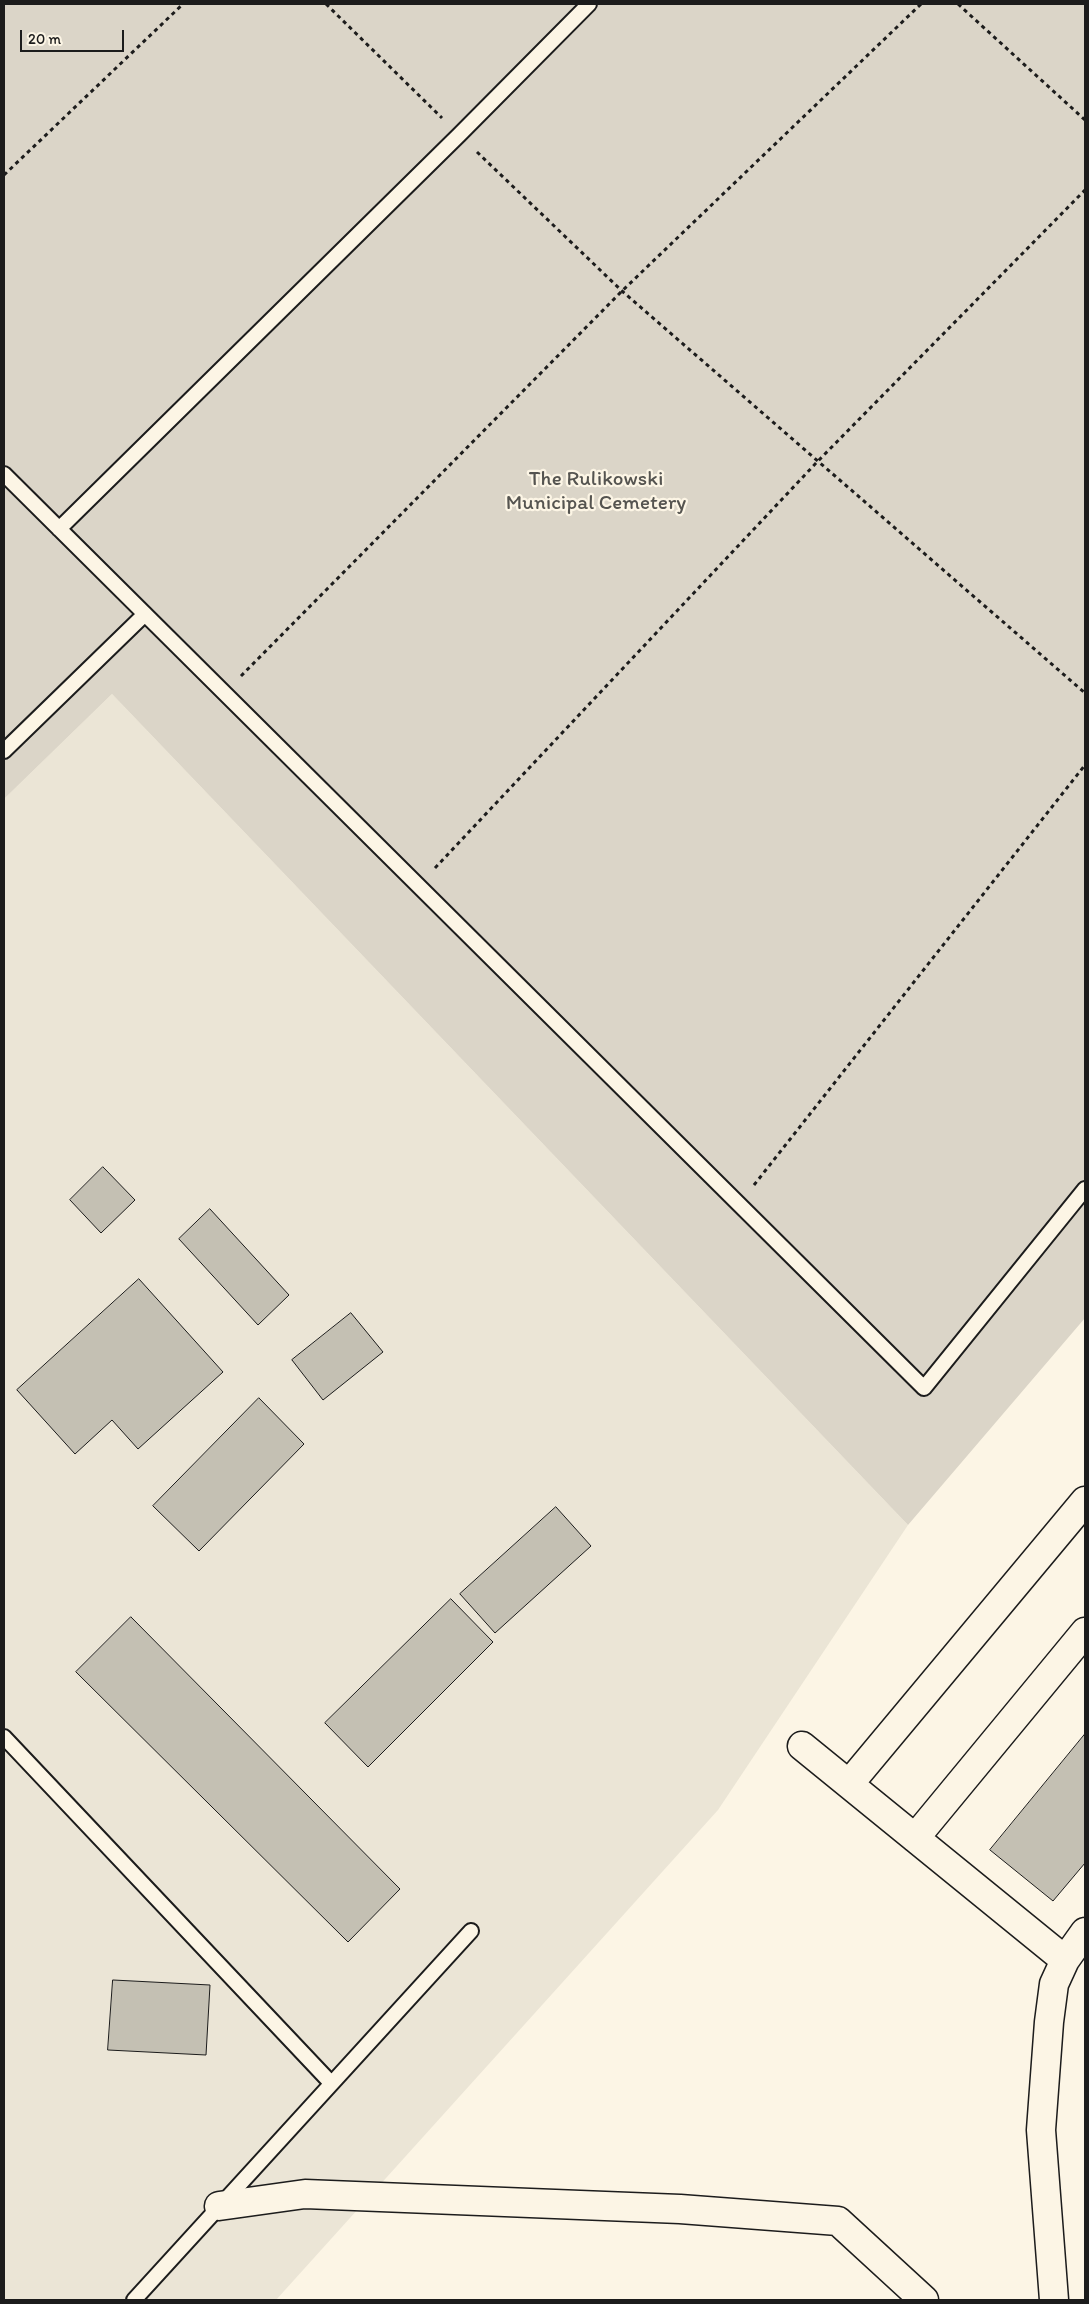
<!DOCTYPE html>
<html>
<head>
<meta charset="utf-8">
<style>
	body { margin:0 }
	#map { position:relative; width:1089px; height:2304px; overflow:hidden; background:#fcf5e5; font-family:Itim,sans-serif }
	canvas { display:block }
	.frame { position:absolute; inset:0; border:5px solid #1c1c1c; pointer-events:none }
	.scale { position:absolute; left:20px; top:30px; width:104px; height:22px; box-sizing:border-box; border:2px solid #1c1c1c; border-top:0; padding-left:6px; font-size:15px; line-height:18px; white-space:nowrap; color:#1c1c1c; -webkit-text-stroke:4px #fcf5e5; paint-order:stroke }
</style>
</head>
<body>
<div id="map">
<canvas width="1089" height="2304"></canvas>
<div class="frame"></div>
<div class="scale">20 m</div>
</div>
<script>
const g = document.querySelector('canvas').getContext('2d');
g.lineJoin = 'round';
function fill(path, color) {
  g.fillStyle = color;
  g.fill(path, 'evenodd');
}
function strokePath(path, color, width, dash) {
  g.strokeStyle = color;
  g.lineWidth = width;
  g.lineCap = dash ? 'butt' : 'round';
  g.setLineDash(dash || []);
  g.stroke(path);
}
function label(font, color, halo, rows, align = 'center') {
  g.font = font + ' Itim,sans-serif';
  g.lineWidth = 4.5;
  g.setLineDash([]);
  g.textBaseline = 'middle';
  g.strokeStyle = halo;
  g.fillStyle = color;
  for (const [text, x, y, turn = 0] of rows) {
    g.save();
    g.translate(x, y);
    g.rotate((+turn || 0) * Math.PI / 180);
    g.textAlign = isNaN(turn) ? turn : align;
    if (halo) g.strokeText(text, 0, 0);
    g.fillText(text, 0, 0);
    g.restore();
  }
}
fill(new Path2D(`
	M 112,694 L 908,1525 L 718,1810 L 276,2300 L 4,2300 L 4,799 Z`), '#ebe5d6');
fill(new Path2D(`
	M 4,4 L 1085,4 L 1085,1318 L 908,1525 L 112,694 L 4,799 Z`), '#dbd5c8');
const building = new Path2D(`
	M 103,1167 L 135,1200 L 101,1233 L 70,1200 Z
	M 210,1209 L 289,1295 L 258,1325 L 179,1239 Z
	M 139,1279 L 223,1372 L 138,1449 L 112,1420 L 75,1454 L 17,1390 Z
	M 351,1313 L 383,1352 L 323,1400 L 292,1360 Z
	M 259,1398 L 304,1444 L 199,1551 L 153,1506 Z
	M 556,1507 L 591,1546 L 495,1633 L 460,1594 Z
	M 451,1599 L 493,1642 L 368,1767 L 325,1723 Z
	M 131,1617 L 400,1889 L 348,1942 L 76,1672 Z
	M 1085,1734 L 1085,1863 L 1053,1901 L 990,1850 Z
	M 113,1980 L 210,1985 L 206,2055 L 108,2050 Z`);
fill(building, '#c4c0b3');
strokePath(building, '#1c1c1c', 1);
const lane = new Path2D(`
	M 4,474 L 924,1388 L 1085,1189
	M 59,529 L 459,135 L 589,4
	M 4,751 L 145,614
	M 4,1737 L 331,2083
	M 134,2300 L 471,1931`);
const street = new Path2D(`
	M 802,1746 L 1065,1960
	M 849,1784 L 1085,1501
	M 915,1838 L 1085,1632
	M 219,2206 L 305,2194 L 680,2209 L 838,2221 L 924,2300
	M 1054,2300 L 1041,2130 L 1049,2022 L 1054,1984 L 1065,1960 L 1085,1932`);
strokePath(lane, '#1c1c1c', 18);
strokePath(street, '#1c1c1c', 31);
strokePath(new Path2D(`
	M 326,4 L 442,118
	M 958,4 L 1085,120
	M 477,152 L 622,291 L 1085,693
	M 4,175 L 183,4
	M 241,676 L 622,291 L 921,4
	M 435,868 L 818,461 L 1085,190
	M 754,1185 L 1085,765`), '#1c1c1c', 3, [4, 4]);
strokePath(lane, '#fcf5e5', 14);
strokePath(street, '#fcf5e5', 28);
label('21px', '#555450', '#fcf5e5', [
	["The Rulikowski",596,480],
	["Municipal Cemetery",596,504]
]);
</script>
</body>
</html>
